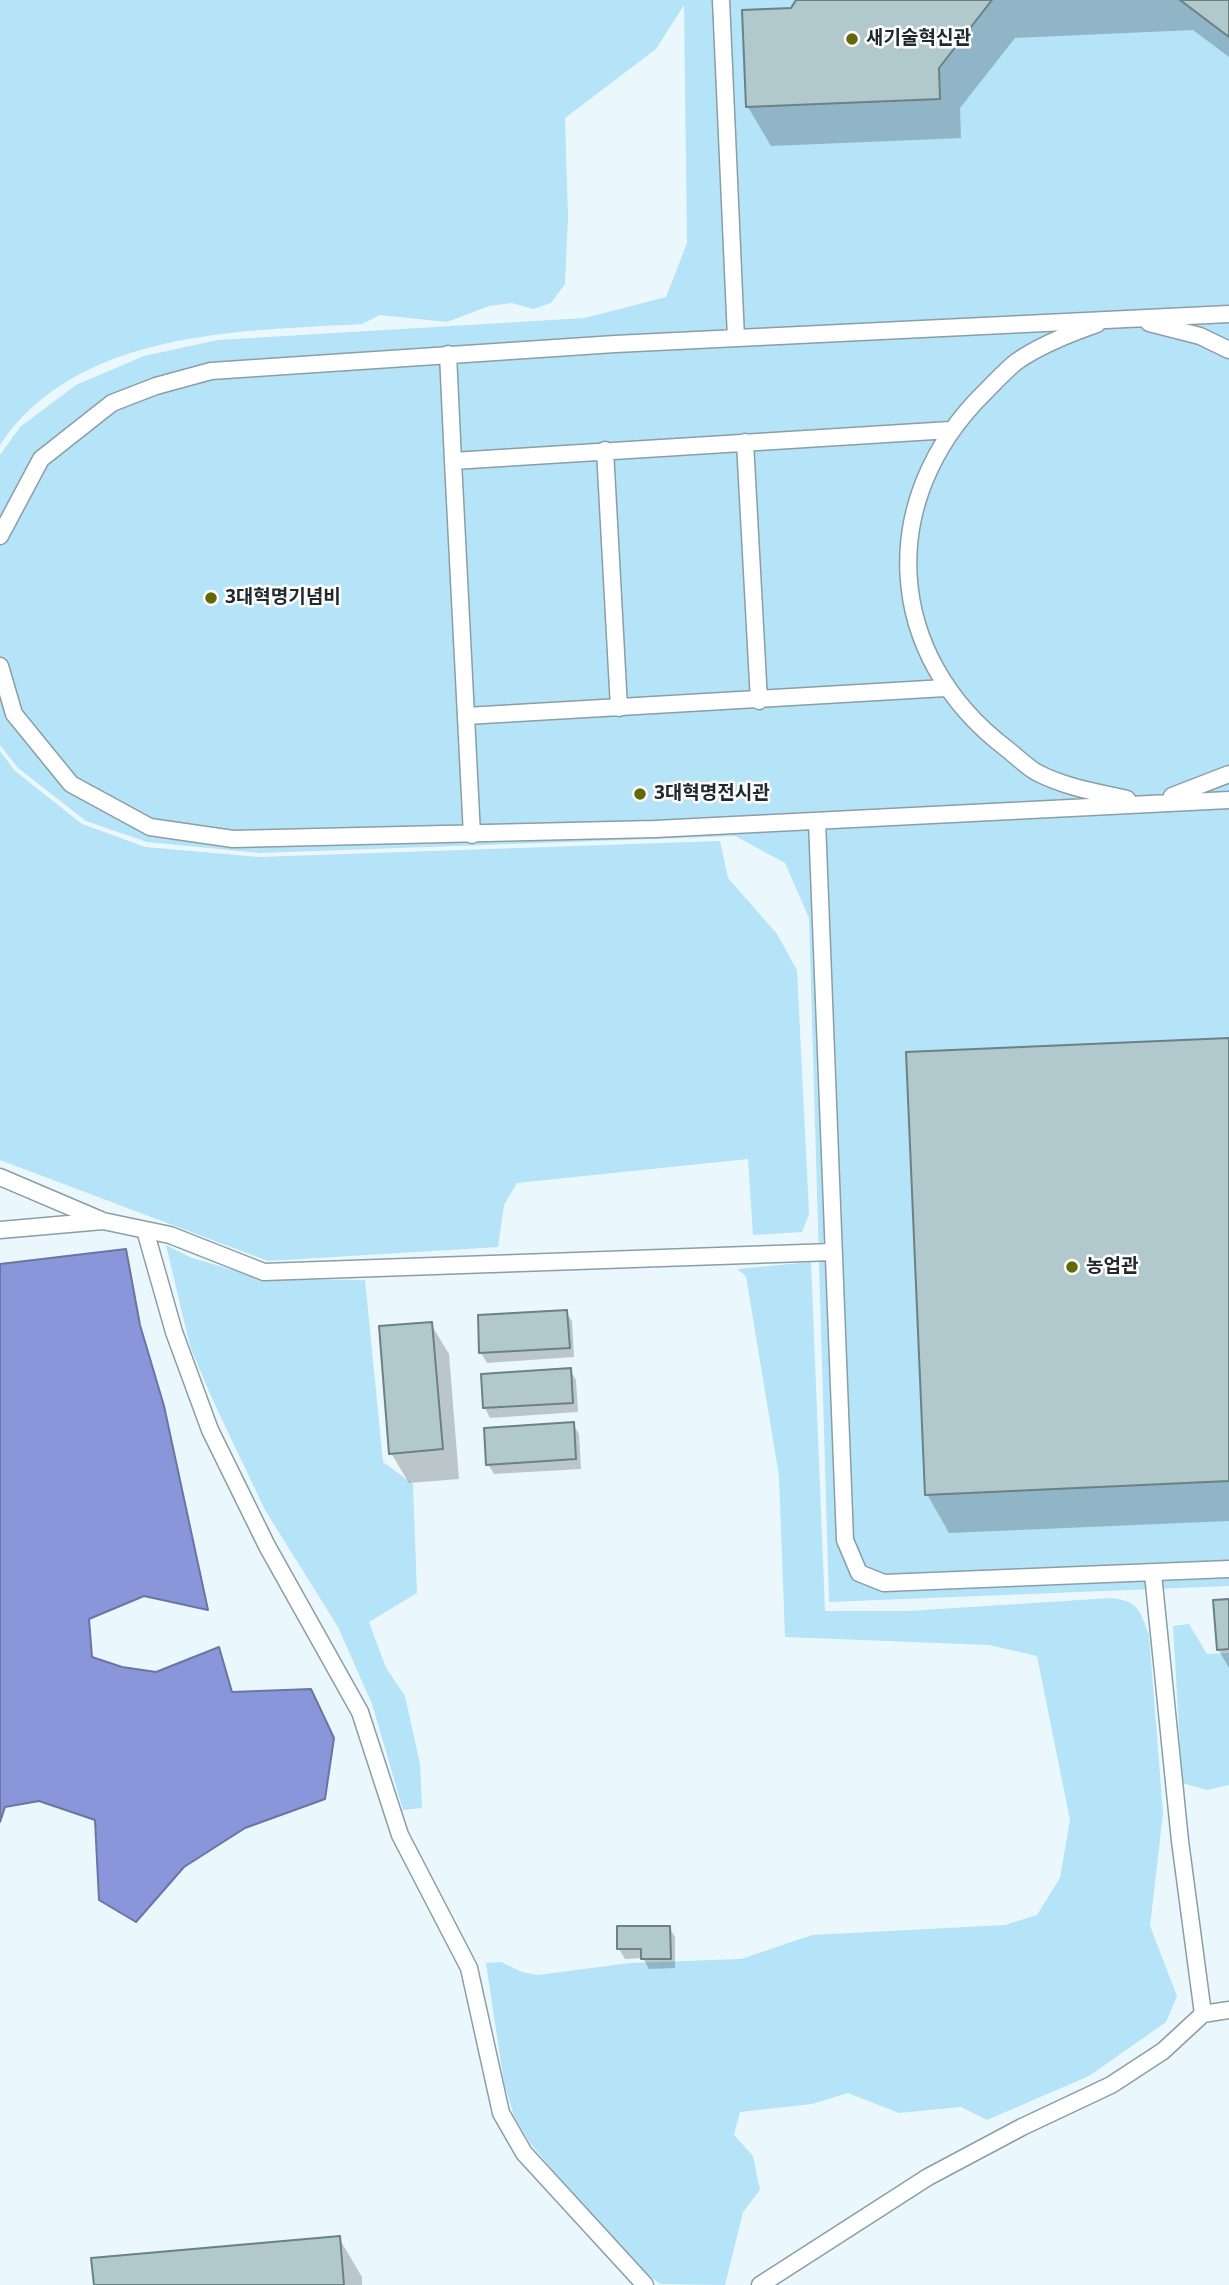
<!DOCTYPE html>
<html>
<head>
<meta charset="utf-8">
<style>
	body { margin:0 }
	canvas { display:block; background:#eaf7fd }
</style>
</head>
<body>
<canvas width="1229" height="2285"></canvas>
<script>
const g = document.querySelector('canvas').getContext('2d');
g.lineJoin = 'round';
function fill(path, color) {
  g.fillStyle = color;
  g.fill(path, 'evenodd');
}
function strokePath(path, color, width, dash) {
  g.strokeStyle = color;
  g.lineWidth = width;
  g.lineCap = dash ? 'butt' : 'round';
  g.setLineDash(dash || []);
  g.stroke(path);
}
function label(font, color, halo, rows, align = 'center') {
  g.font = font + ' "Open Sans","Noto Sans KR",sans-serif';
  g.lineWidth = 5;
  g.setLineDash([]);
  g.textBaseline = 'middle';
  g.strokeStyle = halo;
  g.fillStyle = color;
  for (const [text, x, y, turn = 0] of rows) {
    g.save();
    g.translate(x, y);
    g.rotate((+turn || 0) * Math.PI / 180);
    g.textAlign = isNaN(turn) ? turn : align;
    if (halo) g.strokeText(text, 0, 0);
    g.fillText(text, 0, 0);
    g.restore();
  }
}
fill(new Path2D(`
	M 0,0 L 1229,0 L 1229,1586 L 829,1602 L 809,918 L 785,863 L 735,836 L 260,853 L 147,842 L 86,821 L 18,768 L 0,745 L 0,455 L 20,427 L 76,385 L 144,356 L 218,340 L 585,318 L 666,297 L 687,243 L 684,5 L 656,49 L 565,118 L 568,217 L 565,284 L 551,303 L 533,309 L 512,303 L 489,306 L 447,322 L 380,315 L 362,324 C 239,331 77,330 0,445 Z
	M 0,751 L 15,771 L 82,824 L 145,847 L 259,857 L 720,841 L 728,878 L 777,934 L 797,970 L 809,1214 L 802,1232 L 753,1235 L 748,1159 L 517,1183 L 504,1205 L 498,1247 L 268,1261 L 0,1160 Z
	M 166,1245 L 192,1258 L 264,1279 L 365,1280 L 383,1462 L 413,1484 L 417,1593 L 369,1622 L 386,1668 L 405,1696 L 420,1764 L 422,1808 L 403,1810 L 372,1704 L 338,1627 L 265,1510 L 210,1394 L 190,1346 Z
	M 811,1262 L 825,1611 L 908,1611 L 1111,1598 C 1139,1601 1140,1611 1149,1635 L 1163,1813 L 1150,1926 L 1177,1996 L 1166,2022 L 1089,2076 L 987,2120 L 961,2107 L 899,2113 L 848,2093 L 812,2104 L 740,2112 L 734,2135 L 753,2156 L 760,2190 L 743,2212 L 725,2285 L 660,2284 L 625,2257 L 530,2143 L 514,2116 L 504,2083 L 486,1963 L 501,1962 L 522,1972 L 538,1975 L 630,1963 L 741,1959 L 812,1935 L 1005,1925 L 1037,1915 L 1060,1878 L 1070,1820 L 1037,1656 L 989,1645 L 785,1637 L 779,1476 L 746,1276 L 737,1269 Z
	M 1189,1624 L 1207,1654 L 1229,1653 L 1229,1785 L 1207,1790 L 1182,1783 L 1173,1626 Z`), '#b5e3f8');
const water = new Path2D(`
	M 126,1249 L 140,1325 L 164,1406 L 208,1610 L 144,1596 L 89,1619 L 92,1657 L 122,1667 L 156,1672 L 219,1647 L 232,1692 L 311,1689 L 334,1738 L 325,1799 L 245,1828 L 184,1867 L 136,1922 L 99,1900 L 95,1820 L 39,1801 L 5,1807 L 0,1822 L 0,1264 Z`);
fill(water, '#8996d9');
strokePath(water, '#6a75a5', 2);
fill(new Path2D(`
	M 798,0 L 1229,0 L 1229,57 L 1193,30 L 1015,38 L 960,108 L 961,138 L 771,146 L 748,107 L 744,12 L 792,10 Z
	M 1229,1040 L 1229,1521 L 949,1533 L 927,1494 Z
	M 566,1312 L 572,1321 L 574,1357 L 487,1363 L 481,1353 Z
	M 431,1324 L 449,1354 L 459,1479 L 409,1483 L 391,1453 Z
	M 570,1370 L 576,1380 L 578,1412 L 490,1418 L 485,1408 L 483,1376 Z
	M 573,1424 L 579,1434 L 581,1469 L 494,1474 L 488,1464 Z
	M 1229,1601 L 1229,1668 L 1218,1649 Z
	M 669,1927 L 675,1937 L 675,1968 L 649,1969 L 643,1958 L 625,1959 L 619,1949 Z
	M 339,2238 L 362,2277 L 362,2285 L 95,2285 Z`), '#0003');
const building = new Path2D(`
	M 796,0 L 992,0 L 939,68 L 940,99 L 746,107 L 742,10 L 791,8 Z
	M 1180,0 L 1229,0 L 1229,37 Z
	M 1229,1038 L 1229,1481 L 925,1495 L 906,1052 Z
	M 567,1310 L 570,1348 L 479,1353 L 478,1315 Z
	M 432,1322 L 443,1449 L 389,1454 L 379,1326 Z
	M 571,1368 L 573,1403 L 483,1408 L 481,1374 Z
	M 574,1422 L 576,1459 L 486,1465 L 484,1428 Z
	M 1229,1599 L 1229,1649 L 1217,1650 L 1213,1600 Z
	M 617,1926 L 670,1926 L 671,1959 L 641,1959 L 641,1949 L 617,1949 Z
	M 340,2236 L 344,2285 L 94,2285 L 91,2258 Z`);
fill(building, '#b1c9cc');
strokePath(building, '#6b8184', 2);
const lane = new Path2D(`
	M 721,0 L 736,338
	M 1149,323 L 1200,336 L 1229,350
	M 1097,324 C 1068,334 1040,345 1016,362 C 1005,371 995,382 985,392 C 875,500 884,656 1007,749 C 1016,756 1026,766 1036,772 C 1064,787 1096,792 1127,799
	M 448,354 L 453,461
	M 745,442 L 759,701
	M 605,450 L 619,708
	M 0,536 L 41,459 L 112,403 L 156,386 L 211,371 L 615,344 L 1229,314
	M 0,666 L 14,714 L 71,784 L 150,827 L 233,839 L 655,829 L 1229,800
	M 466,716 L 945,688
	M 1172,796 L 1229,774
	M 817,821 L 845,1540 L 859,1573 L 884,1583 L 1229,1569
	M 472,835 L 453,461 L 950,430
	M 0,1177 L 101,1220
	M 0,1230 L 103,1221 L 170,1235 L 264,1272 L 832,1252
	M 145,1230 L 174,1332 L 210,1430 L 267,1546 L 360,1712 L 400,1835 L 469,1968 L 501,2113 L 524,2153 L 645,2285
	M 1153,1574 L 1180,1841 L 1203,2014
	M 760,2285 L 928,2177 L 1022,2127 L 1111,2085 L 1163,2051 L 1203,2014 L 1229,2010`);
strokePath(lane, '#8a9ea7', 19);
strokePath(lane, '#fff', 16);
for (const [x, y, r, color] of [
	[852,39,7,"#656807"],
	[211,598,7,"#656807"],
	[640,794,7,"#656807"],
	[1072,1267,7,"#656807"]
]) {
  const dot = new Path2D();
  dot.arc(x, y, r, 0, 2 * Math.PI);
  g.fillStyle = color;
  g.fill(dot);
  strokePath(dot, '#fff', 2.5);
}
label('bold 19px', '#21292d', '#fff', [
	["새기술혁신관",866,39],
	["3대혁명기념비",225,598],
	["3대혁명전시관",654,794],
	["농업관",1086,1267]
], 'left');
</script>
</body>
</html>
